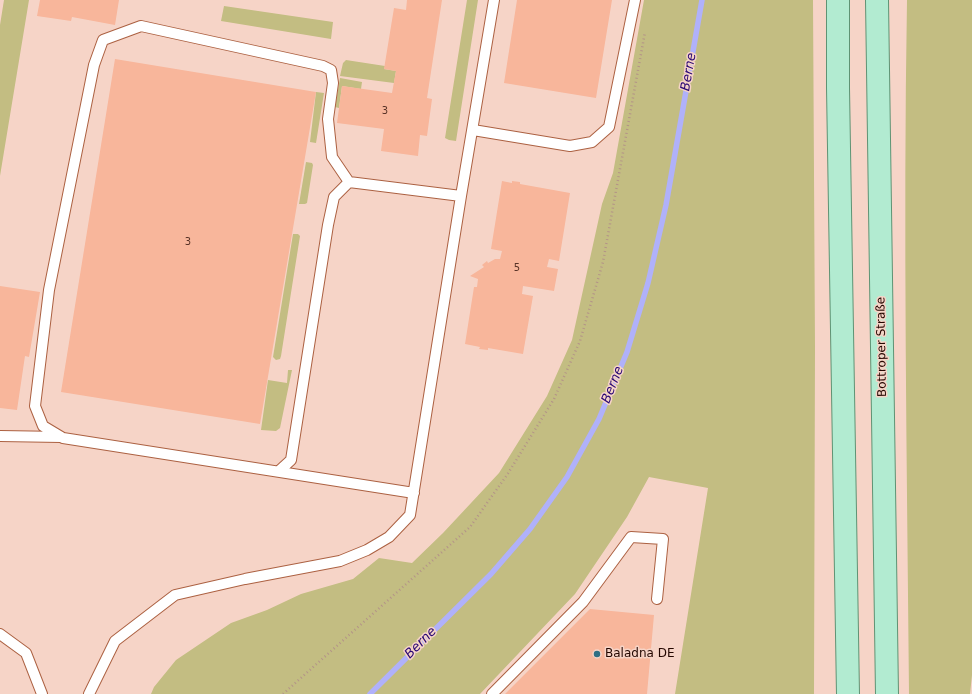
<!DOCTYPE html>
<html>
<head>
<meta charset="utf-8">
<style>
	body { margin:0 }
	canvas { display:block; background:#f6d4c7 }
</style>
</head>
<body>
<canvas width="972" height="694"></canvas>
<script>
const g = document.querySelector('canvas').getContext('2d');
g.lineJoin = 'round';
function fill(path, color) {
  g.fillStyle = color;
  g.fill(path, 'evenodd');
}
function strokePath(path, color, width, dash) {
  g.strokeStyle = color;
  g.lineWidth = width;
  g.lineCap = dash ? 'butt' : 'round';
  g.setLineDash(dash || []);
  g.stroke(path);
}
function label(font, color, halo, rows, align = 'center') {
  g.font = font + ' "DejaVu Sans",sans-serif';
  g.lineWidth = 3;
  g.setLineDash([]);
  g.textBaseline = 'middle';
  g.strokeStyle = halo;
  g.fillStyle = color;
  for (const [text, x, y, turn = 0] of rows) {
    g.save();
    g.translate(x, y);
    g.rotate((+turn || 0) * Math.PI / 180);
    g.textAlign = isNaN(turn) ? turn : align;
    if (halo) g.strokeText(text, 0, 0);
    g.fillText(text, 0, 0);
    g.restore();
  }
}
fill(new Path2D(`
	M 4,0 L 29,0 L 0,176 L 0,25 Z
	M 467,0 L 478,0 L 456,141 L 449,140 L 445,138 Z
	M 644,0 L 813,0 L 815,348 L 814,694 L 675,694 L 708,488 L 649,477 L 627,517 L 575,594 L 480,694 L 151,694 L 154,687 L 176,660 L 231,623 L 267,610 L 301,594 L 353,579 L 379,558 L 412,563 L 443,533 L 499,473 L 547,396 L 572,340 L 602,204 L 613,173 Z
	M 907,0 L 972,0 L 972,675 L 970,694 L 909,694 C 907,463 903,231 907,0 Z
	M 224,6 L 333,22 L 331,39 L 221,21 Z
	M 346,60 L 385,66 L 384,69 L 396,71 L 394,83 L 340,76 L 343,63 Z
	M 340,78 L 362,82 L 361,89 L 342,86 L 339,108 L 335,107 Z
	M 316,92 L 324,93 L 316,143 L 310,142 Z
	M 306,162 L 312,163 L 313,165 L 307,203 L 305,204 L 299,204 Z
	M 293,234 L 298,234 L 300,236 L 281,356 L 280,359 L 276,360 L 273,357 Z
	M 288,370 L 292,370 L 280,428 L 276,431 L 261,430 L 268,380 L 287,383 Z`), '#c3bd82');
strokePath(new Path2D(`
	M 370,694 L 491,574 L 530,529 L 567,477 L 599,419 L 627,352 L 648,283 L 666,205 L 702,0`), '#b0b1fa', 5.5);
fill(new Path2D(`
	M 40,0 L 119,0 L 115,25 L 72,17 L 71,21 L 37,16 Z
	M 407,0 L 442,0 L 427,98 L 432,99 L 427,136 L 420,135 L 418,156 L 381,151 L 384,129 L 337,123 L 342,86 L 392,93 L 396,71 L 384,69 L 394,8 L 406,10 Z
	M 517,0 L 612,0 L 596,98 L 504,83 Z
	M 115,59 L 316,92 L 260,424 L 61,392 Z
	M 502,181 L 512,183 L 512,181 L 520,182 L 520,184 L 570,193 L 559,261 L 549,259 L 547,267 L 558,269 L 554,291 L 523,286 L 522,294 L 533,296 L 523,354 L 488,348 L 488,350 L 479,349 L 480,347 L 465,344 L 474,287 L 477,287 L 478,279 L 470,276 L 484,267 L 482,265 L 487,261 L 488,263 L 495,259 L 500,259 L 502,251 L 491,249 Z
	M 0,286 L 40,292 L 29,357 L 25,356 L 17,410 L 0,408 Z
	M 590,609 L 654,615 L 647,694 L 505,694 Z`), '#f8b69b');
const lane = new Path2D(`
	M 473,130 L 570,146 L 592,142 L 609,127 L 635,0
	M 349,182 L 332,157 L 328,119 L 333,83 L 331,70 L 323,66 L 141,26 L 103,40 L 94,65 L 49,290 L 35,406 L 43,426 L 63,438 L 414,493
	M 0,436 L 61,437
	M 279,471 L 291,460 L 328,225 L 334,197 L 349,182 L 461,196
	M 0,634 L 26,653 L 42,694
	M 89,694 L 115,641 L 175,595 L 245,579 L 340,561 L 367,550 L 389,537 L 410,515 L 461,196 L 494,0
	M 492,694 L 583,602 L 631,537 L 663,539 L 657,599`);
const primary = new Path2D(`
	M 838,0 L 838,88 L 848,694
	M 877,0 L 887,694`);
strokePath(lane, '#ac6142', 12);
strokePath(primary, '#5f9374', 24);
strokePath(new Path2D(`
	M 283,694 L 470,527 L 507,475 L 554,399 L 580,341 L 603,262 L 645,32`), '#b39388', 2.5, [1, 3]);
strokePath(lane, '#fff', 10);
strokePath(primary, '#b2ebd1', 22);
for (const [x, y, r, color] of [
	[597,654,4,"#306f84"]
]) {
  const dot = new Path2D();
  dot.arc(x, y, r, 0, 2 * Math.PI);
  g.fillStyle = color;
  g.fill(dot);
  strokePath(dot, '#f6d4c7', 1.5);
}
label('10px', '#593327', null, [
	["3",385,111],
	["3",188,242],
	["5",517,268]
]);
label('12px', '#240700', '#f6d4c7', [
	["Bottroper Straße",882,347,-91]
]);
label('12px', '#240700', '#f6d4c7', [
	["Baladna DE",605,654]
], 'left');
label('italic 13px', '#270673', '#f6d4c7', [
	["Berne",689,72,-80],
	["Berne",613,385,-68],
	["Berne",421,643,-45]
]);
</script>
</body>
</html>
